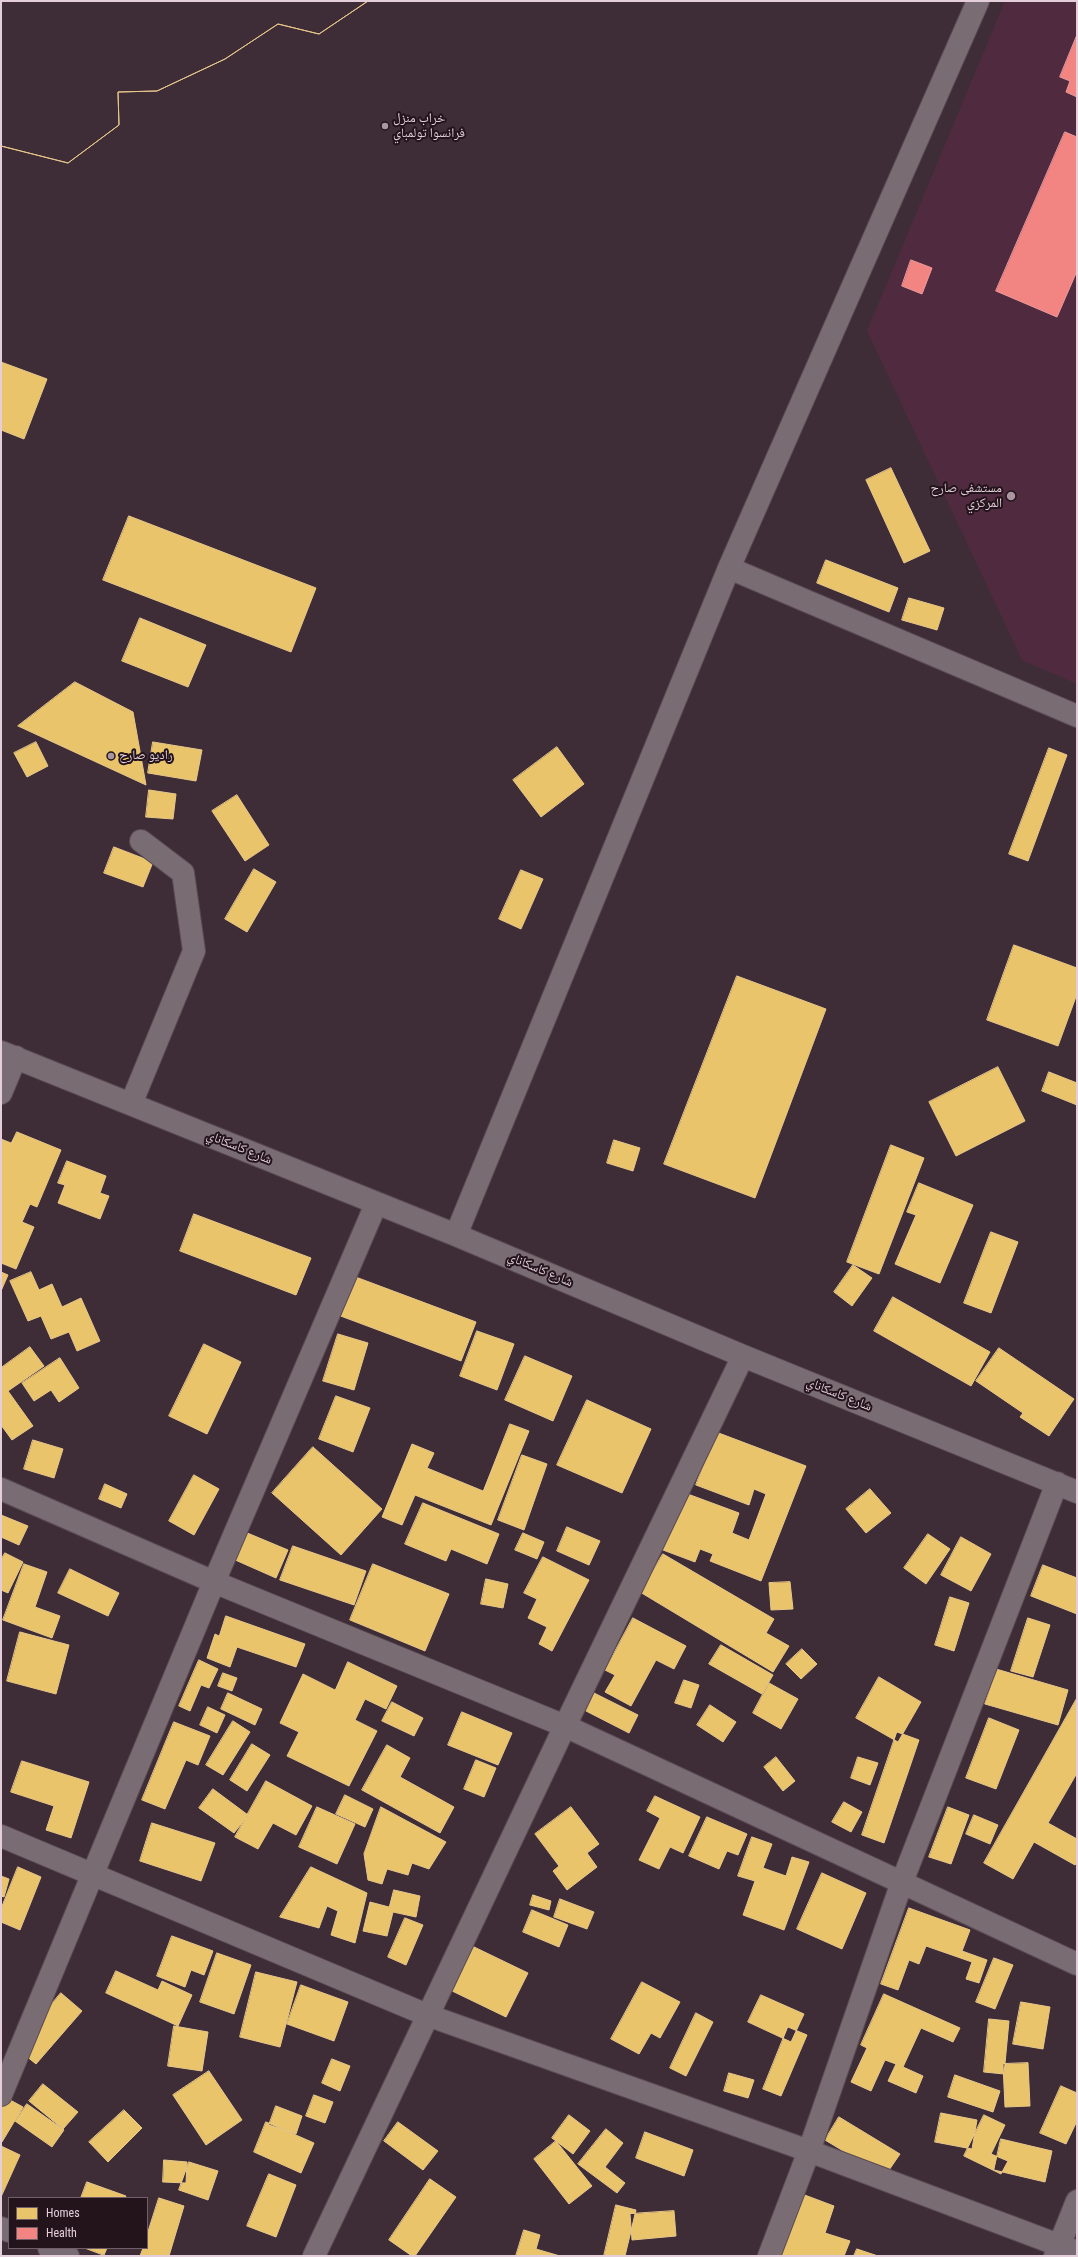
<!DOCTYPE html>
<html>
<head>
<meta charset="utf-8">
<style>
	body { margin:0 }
	#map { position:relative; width:1078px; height:2257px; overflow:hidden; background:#3e2d36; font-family:"Roboto Condensed",sans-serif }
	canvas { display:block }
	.frame { position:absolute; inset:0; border:2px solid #e4ced9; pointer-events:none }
	.legend { position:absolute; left:8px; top:2197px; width:140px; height:52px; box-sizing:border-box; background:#23141c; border:1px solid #705e68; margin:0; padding:5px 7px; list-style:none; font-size:12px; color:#e4ced9 }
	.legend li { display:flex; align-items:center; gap:8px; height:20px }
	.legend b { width:20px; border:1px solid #705e68 }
</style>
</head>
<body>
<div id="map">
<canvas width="1078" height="2257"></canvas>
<div class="frame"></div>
<ul class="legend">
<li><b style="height:11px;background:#e9c46a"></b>Homes</li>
<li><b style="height:11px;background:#f28482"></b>Health</li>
</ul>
</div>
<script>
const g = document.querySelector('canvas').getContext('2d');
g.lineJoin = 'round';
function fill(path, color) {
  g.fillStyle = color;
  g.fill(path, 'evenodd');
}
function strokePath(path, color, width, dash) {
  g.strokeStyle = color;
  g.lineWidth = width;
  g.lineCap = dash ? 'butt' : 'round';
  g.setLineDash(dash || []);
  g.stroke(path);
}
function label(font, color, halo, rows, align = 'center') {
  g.font = font + ' "Roboto Condensed","Noto Naskh Arabic",sans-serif';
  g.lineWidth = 4;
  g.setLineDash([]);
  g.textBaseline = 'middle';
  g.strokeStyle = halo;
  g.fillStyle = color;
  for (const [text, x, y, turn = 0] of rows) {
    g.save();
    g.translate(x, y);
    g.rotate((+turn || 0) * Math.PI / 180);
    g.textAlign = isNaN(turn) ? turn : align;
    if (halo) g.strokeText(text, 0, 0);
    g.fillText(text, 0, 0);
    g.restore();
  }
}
fill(new Path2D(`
	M 1005,1 L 1077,1 L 1077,684 L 1022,660 L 867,331 Z`), '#502b40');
const homes = new Path2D(`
	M 1,1 L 368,1 L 319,34 L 278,24 L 225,59 L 157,91 L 118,92 L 119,125 L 68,163 L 1,146 Z
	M 1,1 L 368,1 L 319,34 L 278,24 L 225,59 L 157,91 L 118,92 L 119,125 L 68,163 L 1,146 Z
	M 1,362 L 47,379 L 24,439 L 1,430 Z
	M 891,468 L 930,551 L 904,563 L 866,480 Z
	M 129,516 L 316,588 L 291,652 L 103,580 Z
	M 826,560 L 898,588 L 889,612 L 817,583 Z
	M 909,598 L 944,608 L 937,630 L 902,620 Z
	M 140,618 L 206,645 L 188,687 L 122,661 Z
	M 75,682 L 133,712 L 146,785 L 18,726 Z
	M 36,742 L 48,766 L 27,777 L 14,753 Z
	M 153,742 L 202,750 L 196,781 L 148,773 Z
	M 557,747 L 584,784 L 541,817 L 513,780 Z
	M 1049,748 L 1067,755 L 1028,861 L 1009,854 Z
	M 149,790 L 176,794 L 173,819 L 146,817 Z
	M 237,795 L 269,845 L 245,861 L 212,811 Z
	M 114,847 L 153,862 L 143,887 L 104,873 Z
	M 254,869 L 276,882 L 247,932 L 225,919 Z
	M 521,870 L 543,879 L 521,929 L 499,919 Z
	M 1014,945 L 1077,968 L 1077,994 L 1058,1046 L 987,1020 Z
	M 737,976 L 826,1009 L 755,1198 L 664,1164 Z
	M 998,1067 L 1025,1121 L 956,1156 L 929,1102 Z
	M 1049,1072 L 1077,1083 L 1077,1105 L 1042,1091 Z
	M 17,1132 L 61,1150 L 37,1207 L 30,1204 L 22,1222 L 34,1227 L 16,1269 L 1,1263 L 1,1139 L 11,1143 Z
	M 614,1140 L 640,1148 L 633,1171 L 607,1163 Z
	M 891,1145 L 924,1158 L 879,1274 L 847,1262 Z
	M 67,1161 L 106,1176 L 100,1193 L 109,1196 L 100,1219 L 58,1203 L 65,1185 L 58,1183 Z
	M 919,1183 L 973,1205 L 940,1283 L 895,1264 L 916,1215 L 907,1212 Z
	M 194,1214 L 311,1258 L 296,1295 L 180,1251 Z
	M 991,1232 L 1018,1242 L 991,1313 L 964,1303 Z
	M 853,1265 L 872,1278 L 852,1306 L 834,1292 Z
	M 1,1272 L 8,1275 L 1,1291 Z
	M 31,1272 L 39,1290 L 52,1284 L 62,1307 L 81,1298 L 100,1341 L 77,1351 L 69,1332 L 51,1339 L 41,1316 L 28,1321 L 10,1281 Z
	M 353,1276 L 476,1322 L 461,1361 L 338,1315 Z
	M 893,1297 L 990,1352 L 971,1386 L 874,1331 Z
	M 477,1331 L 514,1344 L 497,1390 L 460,1376 Z
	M 338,1334 L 368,1343 L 354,1390 L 323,1381 Z
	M 204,1344 L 241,1362 L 207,1434 L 169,1416 Z
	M 30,1347 L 44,1366 L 8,1391 L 33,1426 L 12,1440 L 1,1425 L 1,1368 Z
	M 999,1348 L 1074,1399 L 1049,1436 L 1020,1417 L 1023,1413 L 976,1381 Z
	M 525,1356 L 572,1376 L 553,1421 L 505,1400 Z
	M 60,1358 L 79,1388 L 59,1402 L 51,1390 L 34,1401 L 22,1383 Z
	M 336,1396 L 370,1408 L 353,1452 L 319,1439 Z
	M 587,1400 L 651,1429 L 622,1493 L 557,1465 Z
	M 510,1424 L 529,1431 L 491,1525 L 415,1495 L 402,1525 L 382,1517 L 412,1444 L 434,1453 L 427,1468 L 483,1491 Z
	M 716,1432 L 806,1466 L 761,1581 L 710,1561 L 713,1554 L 700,1549 L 695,1562 L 663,1550 L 685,1493 L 739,1513 L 732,1533 L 749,1540 L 766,1494 L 754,1489 L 749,1505 L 696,1485 Z
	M 33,1440 L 63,1449 L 54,1478 L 24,1469 Z
	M 313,1447 L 382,1509 L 341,1555 L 272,1493 Z
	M 522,1455 L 547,1464 L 524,1530 L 498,1520 Z
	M 194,1475 L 219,1489 L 194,1535 L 169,1521 Z
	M 105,1484 L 127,1494 L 121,1508 L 99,1499 Z
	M 870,1489 L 891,1513 L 866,1533 L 846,1509 Z
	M 423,1503 L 499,1534 L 487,1564 L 451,1549 L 446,1561 L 405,1544 Z
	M 1,1515 L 28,1526 L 19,1545 L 1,1537 Z
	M 567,1527 L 600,1541 L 589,1565 L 557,1551 Z
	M 245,1532 L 288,1550 L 276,1578 L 233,1559 Z
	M 523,1533 L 544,1542 L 537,1559 L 515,1550 Z
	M 928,1534 L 950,1549 L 926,1584 L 904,1568 Z
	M 961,1537 L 991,1554 L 971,1591 L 941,1575 Z
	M 293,1546 L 366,1571 L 354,1605 L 280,1580 Z
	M 5,1553 L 23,1562 L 8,1593 L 1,1590 L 1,1560 Z
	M 663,1554 L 774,1619 L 766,1633 L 789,1646 L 773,1672 L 640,1592 Z
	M 543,1557 L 589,1580 L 552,1651 L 539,1644 L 547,1627 L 528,1618 L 537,1599 L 524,1593 Z
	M 24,1564 L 47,1572 L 35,1607 L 60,1616 L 52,1638 L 3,1620 Z
	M 373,1564 L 449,1594 L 425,1651 L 350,1620 Z
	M 1043,1565 L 1077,1578 L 1077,1614 L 1031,1596 Z
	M 70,1569 L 119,1593 L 108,1616 L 58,1593 Z
	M 486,1579 L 508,1584 L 503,1608 L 481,1604 Z
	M 790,1582 L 793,1609 L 771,1610 L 769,1583 Z
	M 950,1597 L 969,1603 L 954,1651 L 935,1645 Z
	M 226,1616 L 305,1644 L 296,1667 L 237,1647 L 230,1667 L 207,1658 L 215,1634 L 219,1636 Z
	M 633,1618 L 686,1646 L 674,1669 L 656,1660 L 631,1706 L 605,1692 L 615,1675 L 605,1670 Z
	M 1028,1618 L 1050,1625 L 1033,1677 L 1011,1671 Z
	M 20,1632 L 69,1645 L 56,1694 L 7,1681 Z
	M 721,1645 L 773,1675 L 762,1694 L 709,1664 Z
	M 802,1649 L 817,1664 L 801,1679 L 786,1664 Z
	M 199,1660 L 218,1669 L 209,1688 L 201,1685 L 190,1711 L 179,1706 Z
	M 348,1662 L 397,1686 L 386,1709 L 365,1699 L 355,1720 L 377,1731 L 349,1786 L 287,1756 L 299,1732 L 280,1723 L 303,1674 L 335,1690 Z
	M 996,1669 L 1068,1690 L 1058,1725 L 985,1704 Z
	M 223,1673 L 237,1678 L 232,1691 L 218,1686 Z
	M 879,1677 L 921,1702 L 898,1742 L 856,1718 Z
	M 684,1680 L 699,1685 L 691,1708 L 675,1703 Z
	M 769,1683 L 798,1699 L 781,1729 L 753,1713 Z
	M 228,1693 L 262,1709 L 255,1725 L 221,1709 Z
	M 594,1693 L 638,1715 L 629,1733 L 586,1711 Z
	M 1077,1698 L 1077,1773 L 1048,1823 L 1077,1839 L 1077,1862 L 1075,1865 L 1034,1842 L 1013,1879 L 984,1863 Z
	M 392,1702 L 423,1718 L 414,1736 L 382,1721 Z
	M 710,1705 L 736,1722 L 723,1742 L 697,1725 Z
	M 208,1707 L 225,1715 L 217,1733 L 200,1725 Z
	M 462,1712 L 512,1733 L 498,1765 L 448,1745 Z
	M 989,1718 L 1019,1730 L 996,1789 L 966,1778 Z
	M 233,1721 L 250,1732 L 223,1775 L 206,1765 Z
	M 174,1722 L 210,1736 L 198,1765 L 186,1760 L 165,1809 L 142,1800 Z
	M 897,1732 L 919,1740 L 884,1843 L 862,1835 Z
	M 252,1744 L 270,1755 L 247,1791 L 230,1780 Z
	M 387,1745 L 410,1758 L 400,1777 L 454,1807 L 440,1833 L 362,1790 Z
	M 776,1757 L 795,1781 L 783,1791 L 764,1767 Z
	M 858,1757 L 878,1763 L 870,1785 L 851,1778 Z
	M 476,1760 L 496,1768 L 484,1797 L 464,1789 Z
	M 22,1761 L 89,1782 L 71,1838 L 46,1830 L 54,1806 L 11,1792 Z
	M 266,1781 L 312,1806 L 296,1835 L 273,1823 L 258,1849 L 235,1837 Z
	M 213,1789 L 248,1815 L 234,1833 L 199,1808 Z
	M 345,1795 L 373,1809 L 365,1827 L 336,1814 Z
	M 655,1796 L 700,1817 L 683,1853 L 670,1847 L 659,1869 L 639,1860 L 660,1818 L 647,1811 Z
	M 844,1802 L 862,1812 L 851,1832 L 832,1822 Z
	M 317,1807 L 355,1824 L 337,1864 L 299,1847 Z
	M 381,1807 L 446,1842 L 429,1869 L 412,1863 L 408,1875 L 387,1869 L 382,1884 L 368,1880 L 364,1854 Z
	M 571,1807 L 599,1844 L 587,1853 L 597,1867 L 567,1890 L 553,1871 L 559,1866 L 535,1834 Z
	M 948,1807 L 969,1815 L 951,1864 L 929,1857 Z
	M 974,1815 L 998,1825 L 990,1844 L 966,1834 Z
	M 707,1817 L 747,1834 L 738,1855 L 727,1851 L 719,1869 L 689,1856 Z
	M 152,1823 L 215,1843 L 201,1881 L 140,1861 Z
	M 752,1837 L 772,1844 L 763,1868 L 786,1876 L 792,1857 L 809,1862 L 784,1930 L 743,1915 L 755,1881 L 738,1876 Z
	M 18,1867 L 41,1877 L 20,1930 L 1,1922 L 1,1909 Z
	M 311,1867 L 367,1893 L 355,1943 L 331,1935 L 338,1911 L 327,1906 L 319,1928 L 280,1917 Z
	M 822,1873 L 866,1893 L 842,1949 L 797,1929 Z
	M 1,1876 L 9,1879 L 4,1897 L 1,1896 Z
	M 394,1890 L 420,1896 L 416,1917 L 393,1912 L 387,1936 L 363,1931 L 370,1902 L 389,1907 Z
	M 533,1895 L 551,1901 L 549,1910 L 530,1905 Z
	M 560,1899 L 594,1912 L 587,1929 L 554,1917 Z
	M 909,1908 L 970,1930 L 962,1951 L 987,1960 L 979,1983 L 966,1979 L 972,1962 L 926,1946 L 919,1964 L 909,1960 L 898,1990 L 881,1984 Z
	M 532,1910 L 568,1925 L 559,1947 L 523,1932 Z
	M 405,1918 L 423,1925 L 406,1965 L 388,1957 Z
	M 172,1936 L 213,1951 L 204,1975 L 191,1970 L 185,1987 L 157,1976 Z
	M 470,1945 L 528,1973 L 506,2017 L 448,1989 Z
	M 217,1953 L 251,1965 L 234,2014 L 200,2002 Z
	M 994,1958 L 1013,1965 L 995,2009 L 976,2002 Z
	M 116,1971 L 158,1990 L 162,1981 L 192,1995 L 178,2026 L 106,1993 Z
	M 256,1972 L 297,1982 L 280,2047 L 240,2037 Z
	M 642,1982 L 680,2002 L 660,2038 L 651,2033 L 639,2054 L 611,2039 Z
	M 301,1985 L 348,2002 L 334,2041 L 287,2024 Z
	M 61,1993 L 82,2011 L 36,2064 L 15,2047 Z
	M 884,1994 L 960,2028 L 953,2042 L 921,2028 L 903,2067 L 923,2076 L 916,2093 L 888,2081 L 896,2064 L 885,2060 L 871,2091 L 851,2082 L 867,2048 L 861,2045 Z
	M 761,1995 L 804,2014 L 791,2042 L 748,2022 Z
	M 1021,2002 L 1050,2007 L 1043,2049 L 1013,2044 Z
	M 696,2013 L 713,2022 L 686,2076 L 670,2068 Z
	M 989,2019 L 1009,2021 L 1004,2074 L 984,2072 Z
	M 174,2026 L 208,2032 L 202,2071 L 168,2066 Z
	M 788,2027 L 807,2035 L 781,2096 L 763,2089 Z
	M 332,2059 L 350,2066 L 340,2091 L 322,2083 Z
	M 1028,2063 L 1030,2106 L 1005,2107 L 1003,2064 Z
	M 209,2071 L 242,2120 L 206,2145 L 173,2095 Z
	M 729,2073 L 754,2080 L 748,2098 L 724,2091 Z
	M 955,2075 L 1000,2091 L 993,2112 L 948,2097 Z
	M 43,2084 L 78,2112 L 63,2129 L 29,2101 Z
	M 1061,2086 L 1077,2093 L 1077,2121 L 1066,2144 L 1040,2133 Z
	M 1,2095 L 23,2107 L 2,2142 L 1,2141 Z
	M 314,2095 L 333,2102 L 325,2123 L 306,2116 Z
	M 27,2104 L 64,2130 L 52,2147 L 15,2121 Z
	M 276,2106 L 302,2116 L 296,2134 L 269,2125 Z
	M 124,2110 L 142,2128 L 108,2162 L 89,2142 Z
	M 941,2113 L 977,2120 L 972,2149 L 935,2142 Z
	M 569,2115 L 590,2131 L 573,2154 L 552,2138 Z
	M 984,2115 L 1005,2125 L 991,2154 L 1008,2161 L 1001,2174 L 964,2156 Z
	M 839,2117 L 900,2154 L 885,2176 L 825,2140 Z
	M 266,2122 L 314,2143 L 301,2173 L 254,2152 Z
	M 398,2122 L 438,2151 L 423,2170 L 384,2141 Z
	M 606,2129 L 623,2143 L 605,2167 L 625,2183 L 617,2193 L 578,2164 Z
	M 645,2132 L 693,2150 L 684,2176 L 636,2158 Z
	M 1001,2139 L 1052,2151 L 1045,2182 L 994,2170 Z
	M 556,2141 L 592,2186 L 569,2204 L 534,2159 Z
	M 1,2146 L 20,2155 L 1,2197 Z
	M 164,2160 L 187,2162 L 186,2183 L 163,2182 Z
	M 189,2162 L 218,2171 L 208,2200 L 179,2190 Z
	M 269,2174 L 296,2185 L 276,2237 L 247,2226 Z
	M 430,2179 L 456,2197 L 415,2256 L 412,2256 L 389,2240 Z
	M 87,2182 L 126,2196 L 125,2198 L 81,2198 Z
	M 794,2191 L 834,2206 L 825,2233 L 850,2241 L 844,2256 L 771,2256 Z
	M 159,2198 L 184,2206 L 169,2256 L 140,2256 L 143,2248 L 147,2248 L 147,2235 Z
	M 616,2205 L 636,2210 L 625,2256 L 604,2256 Z
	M 674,2211 L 676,2236 L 632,2240 L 630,2214 Z
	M 524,2230 L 540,2235 L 536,2249 L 560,2256 L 516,2256 Z
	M 85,2248 L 107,2248 L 104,2255 Z
	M 857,2249 L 878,2256 L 854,2256 Z`);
fill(homes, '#e9c46a');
strokePath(homes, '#e8c78b', 1);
const health = new Path2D(`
	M 1077,35 L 1077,97 L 1066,92 L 1070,81 L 1060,77 Z
	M 1065,132 L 1077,137 L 1077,271 L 1057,317 L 996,291 Z
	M 911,260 L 932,268 L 922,294 L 902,286 Z`);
fill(health, '#f28482');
strokePath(health, '#ee9a9c', 1);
const minor = new Path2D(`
	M 729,568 L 1077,716
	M 1,1052 L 456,1235 L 743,1356 L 1077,1492
	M 1,1093 L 16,1057
	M 131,1104 L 194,951 L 183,873 L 141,841
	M 456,1235 L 729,568 L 978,1
	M 1,1489 L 214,1582 L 565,1726 L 1077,1964
	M 1,1836 L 427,2015 L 809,2151 L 1077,2252
	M 1,2095 L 214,1582 L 376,1204
	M 1,2228 L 9,2231
	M 49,2248 L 68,2256
	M 314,2256 L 565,1726 L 743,1356
	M 769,2256 L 809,2151 L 902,1882 L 1057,1483
	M 1055,2256 L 1077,2201`);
strokePath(minor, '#5a4a52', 24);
strokePath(minor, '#7a6c73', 22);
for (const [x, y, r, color] of [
	[385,126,4,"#aa96a0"],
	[1011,496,5,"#aa96a0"],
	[111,756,4,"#aa96a0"]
]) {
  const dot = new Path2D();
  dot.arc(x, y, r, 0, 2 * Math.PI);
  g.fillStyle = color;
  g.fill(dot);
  strokePath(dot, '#23141c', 1.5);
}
label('13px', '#e4ced9', '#23141c', [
	["خراب منزل",393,119],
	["فرانسوا تولمباي",393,134],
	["مستشفى صارح",1002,489,"right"],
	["المركزي",1002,504,"right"],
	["راديو صارح",119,756]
], 'left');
label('13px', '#e4ced9', '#23141c', [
	["شارع كاسكاناي",239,1148,22],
	["شارع كاسكاناي",540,1270,23],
	["شارع كاسكاناي",839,1395,22]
]);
</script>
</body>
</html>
